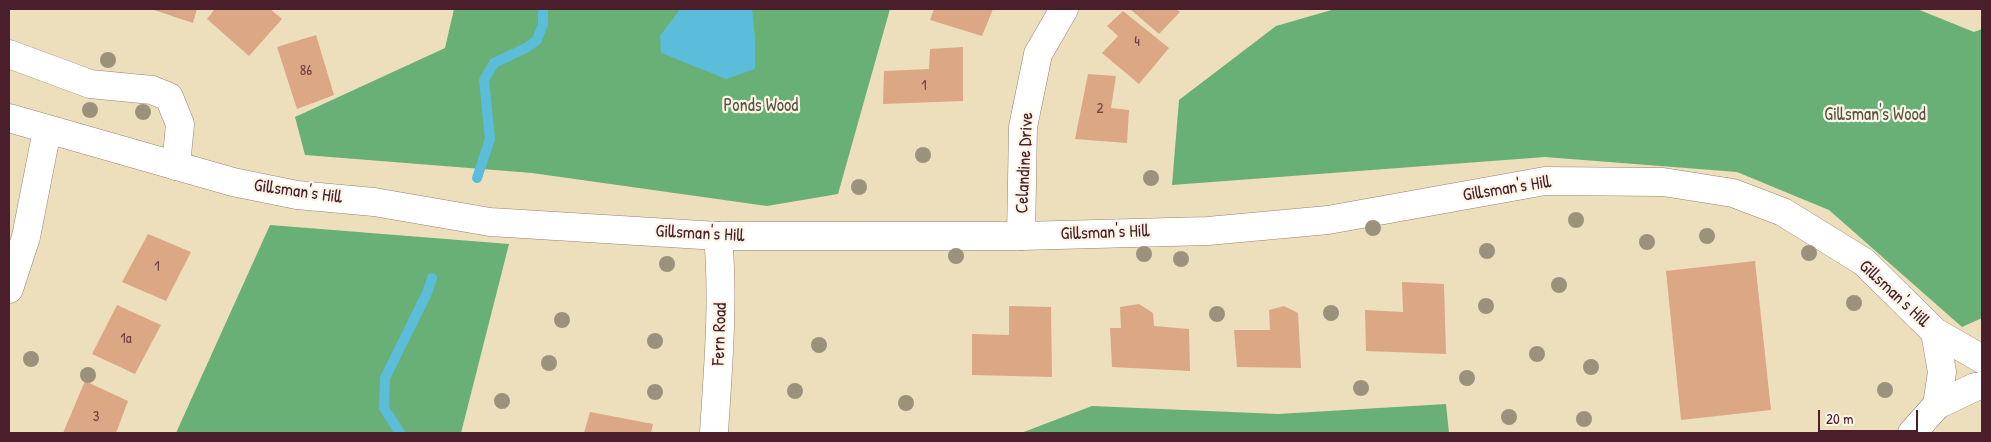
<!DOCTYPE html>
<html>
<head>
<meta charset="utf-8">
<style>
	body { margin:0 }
	#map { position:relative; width:1991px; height:442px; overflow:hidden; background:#eddfbc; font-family:"Patrick Hand",sans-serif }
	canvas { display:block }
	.frame { position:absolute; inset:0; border:10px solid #4a1f2b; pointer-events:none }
	.scale { position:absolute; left:1818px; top:410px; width:100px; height:22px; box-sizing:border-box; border:2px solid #4a1f2b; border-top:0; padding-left:6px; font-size:15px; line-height:18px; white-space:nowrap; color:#4a1f2b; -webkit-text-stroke:4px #fcf5e5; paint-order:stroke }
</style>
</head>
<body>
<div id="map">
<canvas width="1991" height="442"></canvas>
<div class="frame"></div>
<div class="scale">20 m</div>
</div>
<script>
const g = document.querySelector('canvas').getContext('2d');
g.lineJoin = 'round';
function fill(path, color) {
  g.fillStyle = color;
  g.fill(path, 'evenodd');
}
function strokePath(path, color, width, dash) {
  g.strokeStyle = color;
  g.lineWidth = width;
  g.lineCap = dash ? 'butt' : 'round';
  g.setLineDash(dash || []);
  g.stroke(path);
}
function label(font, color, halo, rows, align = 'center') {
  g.font = font + ' "Patrick Hand",sans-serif';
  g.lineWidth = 4.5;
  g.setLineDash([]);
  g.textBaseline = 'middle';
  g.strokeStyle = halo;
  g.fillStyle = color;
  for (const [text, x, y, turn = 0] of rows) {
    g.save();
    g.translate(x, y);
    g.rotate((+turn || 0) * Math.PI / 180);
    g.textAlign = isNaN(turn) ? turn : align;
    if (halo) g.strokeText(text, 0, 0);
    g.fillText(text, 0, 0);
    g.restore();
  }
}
fill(new Path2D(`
	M 454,9 L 890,9 L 838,194 L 767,206 L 532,173 L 305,155 L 295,117 L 445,48 Z
	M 1335,9 L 1917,9 L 1974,32 L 1982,29 L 1982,318 L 1962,327 L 1829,210 L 1737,172 L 1545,157 L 1172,185 L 1179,100 L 1276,26 Z
	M 270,225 L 509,244 L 461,433 L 176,433 Z
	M 1446,404 L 1449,433 L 1021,433 L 1092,406 L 1278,414 Z`), '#68b076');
fill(new Path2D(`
	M 680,9 L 752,9 L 755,37 L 755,69 L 726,79 L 661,53 L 660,36 Z`), '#5bbdd9');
strokePath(new Path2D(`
	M 477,178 L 490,139 L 484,80 L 494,63 L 526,48 L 537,40 L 543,24 L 543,9
	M 400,433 L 384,408 L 385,378 L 427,293 L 432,278`), '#5bbdd9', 10);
fill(new Path2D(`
	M 151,9 L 197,9 L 193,23 Z
	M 215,9 L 270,9 L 282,19 L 249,56 L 207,19 Z
	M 934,9 L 993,9 L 982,36 L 930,20 Z
	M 1130,9 L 1176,9 L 1180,12 L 1159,34 Z
	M 1123,11 L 1169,48 L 1139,84 L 1102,53 L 1118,36 L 1107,26 Z
	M 316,35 L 334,95 L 297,109 L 277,47 Z
	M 963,47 L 963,101 L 883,104 L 884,71 L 929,69 L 930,49 Z
	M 1088,74 L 1116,76 L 1111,108 L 1129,110 L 1127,143 L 1075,139 Z
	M 148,234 L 191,252 L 166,301 L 122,282 Z
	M 1755,261 L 1771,410 L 1681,420 L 1666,271 Z
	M 1402,282 L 1444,284 L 1446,354 L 1366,351 L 1365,310 L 1403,312 Z
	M 1139,304 L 1153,313 L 1154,326 L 1189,329 L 1190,371 L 1112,367 L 1110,328 L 1121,328 L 1120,307 Z
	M 117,305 L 161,325 L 135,374 L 92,354 Z
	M 1009,306 L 1051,307 L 1052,377 L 972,375 L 972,334 L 1009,335 Z
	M 1284,306 L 1298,313 L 1301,368 L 1237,367 L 1234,330 L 1270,330 L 1269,310 Z
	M 85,381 L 128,401 L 116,433 L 63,433 Z
	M 590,412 L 653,424 L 651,433 L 584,433 Z`), '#dca785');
const street = new Path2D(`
	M 9,54 L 90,84 L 152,90 L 169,97 L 180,124 L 176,166
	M 1021,236 L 1023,127 L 1038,54 L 1064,9
	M 9,289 L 26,237 L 47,130
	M 714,433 C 718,367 724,302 718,236`);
const secondary = new Path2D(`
	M 9,118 L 233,182 L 297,195 L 374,202 L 490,222 L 718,236 L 1021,236 L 1208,231 L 1328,220 L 1545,181 L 1663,182 L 1733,193 L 1783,212 L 1864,262 L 1935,332 L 1982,359
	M 1935,332 L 1942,372 L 1937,405
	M 1912,433 L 1937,405 L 1975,387 L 1982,386`);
strokePath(street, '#9c7f74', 29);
strokePath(secondary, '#9c7f74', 29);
strokePath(street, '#fff', 28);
strokePath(secondary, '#fff', 28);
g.fillStyle = '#9c927c';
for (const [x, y] of [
	[108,60],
	[90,110],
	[143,112],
	[923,155],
	[1151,178],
	[859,187],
	[1576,220],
	[1373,228],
	[1707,236],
	[1647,242],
	[1487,251],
	[1809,253],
	[1144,254],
	[956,256],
	[1181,259],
	[667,264],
	[1559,285],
	[1854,303],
	[1486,306],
	[1331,313],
	[1217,314],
	[562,320],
	[655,341],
	[819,345],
	[1537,354],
	[31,359],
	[549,363],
	[1591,367],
	[88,375],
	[1467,378],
	[1361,388],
	[1885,390],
	[795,391],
	[655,392],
	[502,401],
	[906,403],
	[1509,417],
	[1584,419]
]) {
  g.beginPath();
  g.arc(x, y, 8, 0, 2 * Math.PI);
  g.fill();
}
label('15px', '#6e4142', null, [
	["4",1137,42],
	["86",306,71],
	["1",924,86],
	["2",1100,109],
	["1",157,267],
	["1a",126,339],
	["3",96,417]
]);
label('18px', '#5a5348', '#fcf5e5', [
	["Ponds Wood",761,106],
	["Gillsman's Wood",1875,115]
]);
label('18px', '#4a1f2b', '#fcf5e5', [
	["Celandine Drive",1025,163,-87],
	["Gillsman's Hill",1507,189,-9],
	["Gillsman's Hill",298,192,8],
	["Gillsman's Hill",1105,233,-2],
	["Gillsman's Hill",700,234,3],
	["Gillsman's Hill",1894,294,43],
	["Fern Road",720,334,-88]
]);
</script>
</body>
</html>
